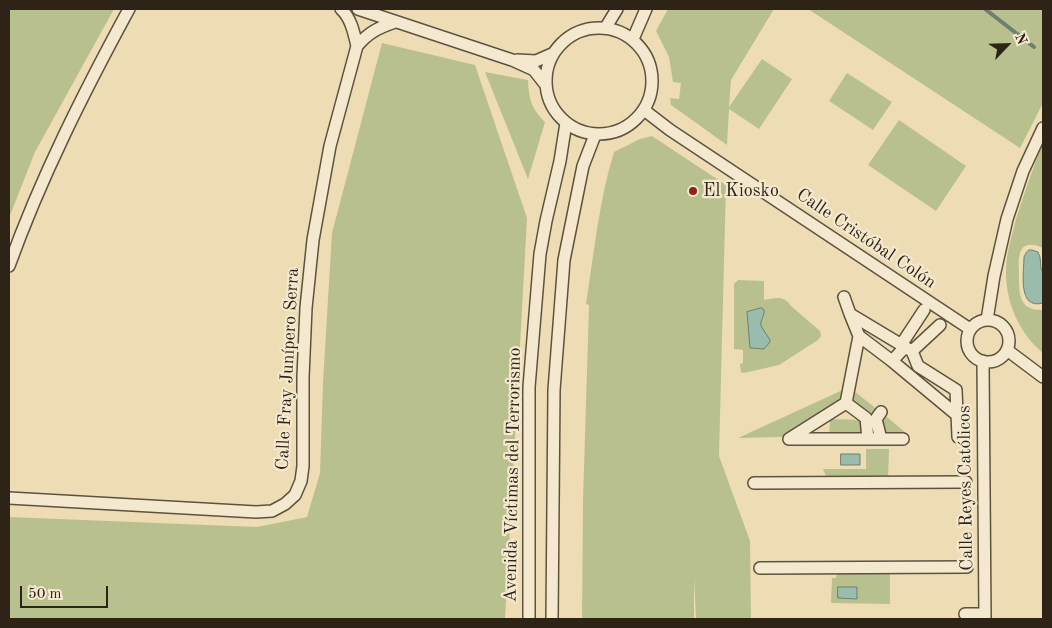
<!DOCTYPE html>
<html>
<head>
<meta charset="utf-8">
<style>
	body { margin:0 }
	#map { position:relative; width:1052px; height:628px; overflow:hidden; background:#eeddb4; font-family:"Old Standard TT",serif }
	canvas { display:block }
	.frame { position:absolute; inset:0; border:10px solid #2d2317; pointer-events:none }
	.north { position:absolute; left:982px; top:20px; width:50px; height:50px; -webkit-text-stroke:4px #f4e9ce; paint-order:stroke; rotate:66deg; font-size:14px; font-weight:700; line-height:20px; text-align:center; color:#2d2317 }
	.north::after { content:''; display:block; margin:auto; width:18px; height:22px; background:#2d2317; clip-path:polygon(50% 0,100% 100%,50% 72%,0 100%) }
	.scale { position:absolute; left:20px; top:586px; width:88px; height:22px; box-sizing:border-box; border:2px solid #2d2317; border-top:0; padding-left:6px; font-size:15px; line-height:18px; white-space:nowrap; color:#2d2317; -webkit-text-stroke:4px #f4e9ce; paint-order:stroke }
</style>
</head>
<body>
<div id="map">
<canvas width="1052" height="628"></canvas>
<div class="frame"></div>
<div class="north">N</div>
<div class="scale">50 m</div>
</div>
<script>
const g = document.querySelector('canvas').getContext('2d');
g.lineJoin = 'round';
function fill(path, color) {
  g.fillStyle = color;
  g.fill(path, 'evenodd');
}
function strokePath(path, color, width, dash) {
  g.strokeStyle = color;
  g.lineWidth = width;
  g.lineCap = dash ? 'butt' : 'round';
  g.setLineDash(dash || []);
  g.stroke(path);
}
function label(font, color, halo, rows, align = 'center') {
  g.font = font + ' "Old Standard TT",serif';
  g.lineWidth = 4.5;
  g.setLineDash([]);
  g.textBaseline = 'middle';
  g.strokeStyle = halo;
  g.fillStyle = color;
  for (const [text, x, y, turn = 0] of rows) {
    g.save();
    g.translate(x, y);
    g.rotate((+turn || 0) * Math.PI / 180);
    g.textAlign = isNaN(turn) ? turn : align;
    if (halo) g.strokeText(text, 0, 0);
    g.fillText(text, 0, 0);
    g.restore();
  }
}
fill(new Path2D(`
	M 9,9 L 114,9 L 35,152 L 9,218 Z
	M 668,9 L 774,9 L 731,80 L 729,107 L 762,59 L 792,79 L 759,129 L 729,109 L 727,145 L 671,105 L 670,98 L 679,99 L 681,83 L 673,82 L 669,57 L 656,31 Z
	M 808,9 L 1043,9 L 1043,103 L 1020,148 Z
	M 382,43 L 475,65 L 527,218 L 505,619 L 9,619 L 9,517 L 257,527 L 307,517 L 320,473 L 323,382 L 332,233 Z
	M 485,72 L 528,80 C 529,99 531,108 545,122 L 528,179 Z
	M 847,73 L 892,102 L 873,130 L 829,101 Z
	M 899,120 L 966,166 L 936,211 L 868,165 Z
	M 652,136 L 726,185 L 719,456 L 750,541 L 751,619 L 696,619 L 694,577 L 694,619 L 582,619 L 583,501 L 589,305 L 586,304 C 594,254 599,200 614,152 L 640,139 Z
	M 1043,143 L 1043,248 C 1020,238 1018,253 1019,271 C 1019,291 1017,311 1043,310 L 1043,353 C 1015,330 1002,292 1007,257 C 1009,244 1013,232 1016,219 C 1024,193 1033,168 1043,143 Z
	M 738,280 L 764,281 L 764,300 C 775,298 784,295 791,306 L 820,331 L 821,336 L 818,340 L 779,365 L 744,373 L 741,372 L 740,364 L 743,363 L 743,350 L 734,349 L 734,284 Z
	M 847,388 L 844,399 L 782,437 L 738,438 Z
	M 853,390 L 879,411 L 879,438 L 873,437 L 850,404 Z
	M 882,413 L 905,432 L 905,436 L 882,437 L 878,419 Z
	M 830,419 L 864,420 L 864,437 L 829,437 Z
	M 866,449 L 889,449 L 888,479 L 828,478 L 825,474 L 823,469 L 866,469 Z
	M 837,573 L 890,573 L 890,604 L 831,603 L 832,578 L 836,578 Z`), '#b8c18e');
const water = new Path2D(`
	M 1029,250 L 1032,250 L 1038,252 L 1040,257 L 1041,268 L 1043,273 L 1043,303 C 1017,310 1024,272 1024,257 L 1026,253 Z
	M 762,308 L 764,310 C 765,315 760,320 761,326 L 770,340 L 770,342 L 764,349 L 750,348 L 747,312 Z
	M 841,454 L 860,454 L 860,465 L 841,465 Z
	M 838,587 L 857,587 L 857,599 L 838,598 Z`);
fill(water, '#99bcac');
strokePath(water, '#6e7f70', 1);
strokePath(new Path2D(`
	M 985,9 L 1034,47`), '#6e7f70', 4);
const street = new Path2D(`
	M 341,9 C 351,18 354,33 357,46
	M 358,9 L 512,60 L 534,70 L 545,84
	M 606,27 L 617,9
	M546 81a53 53 0 1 1 106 0a53 53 0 1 1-106 0Z
	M 633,39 L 646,9
	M 517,60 L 536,61 L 552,54
	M 644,110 L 670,130 L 970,329
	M 9,266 C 41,177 84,92 129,9
	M 844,297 L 850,314 L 910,350
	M 850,314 L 859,336 L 892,361
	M 987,320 L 994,276 L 1007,219 L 1023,171 L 1043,128
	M967 341a21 21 0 1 1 42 0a21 21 0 1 1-42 0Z
	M 940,325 L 912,351 L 918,366 L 956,390 L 958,437
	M 859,336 L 846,403 L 789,439 L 903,439
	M 901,345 L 924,310
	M 905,347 L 892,361 L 957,415
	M 1007,350 L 1043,377
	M 983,361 L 985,619
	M 846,403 L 866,418 L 868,439
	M 881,439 L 876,419 L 881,412
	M 754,483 L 966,482
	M 9,498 L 256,512 L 272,511 L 285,504 L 295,495 L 301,481 L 303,466 L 303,377 L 306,308 L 313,240 L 330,146 L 357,46 C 369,32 378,28 395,22
	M 760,568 L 967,567
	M 965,614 L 985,614
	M 529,619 L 529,387 L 540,254 L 546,221 L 560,161 L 566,123
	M 552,619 L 554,390 L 564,260 L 583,166 L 595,135`);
strokePath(street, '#5d523e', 14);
strokePath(street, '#f4e9ce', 11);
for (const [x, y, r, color] of [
	[693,191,5,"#8f2418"]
]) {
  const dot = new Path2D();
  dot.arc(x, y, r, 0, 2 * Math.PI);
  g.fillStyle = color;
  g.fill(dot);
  strokePath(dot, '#f4e9ce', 2);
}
label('18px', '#2d2317', '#f4e9ce', [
	["El Kiosko",703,191]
], 'left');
label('18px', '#2d2317', '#f4e9ce', [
	["Calle Cristóbal Colón",866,239,34],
	["Calle Fray Junípero Serra",288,369,-87],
	["Avenida Víctimas del Terrorismo",513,475,-89],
	["Calle Reyes Católicos",966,488,-91]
]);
</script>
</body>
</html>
